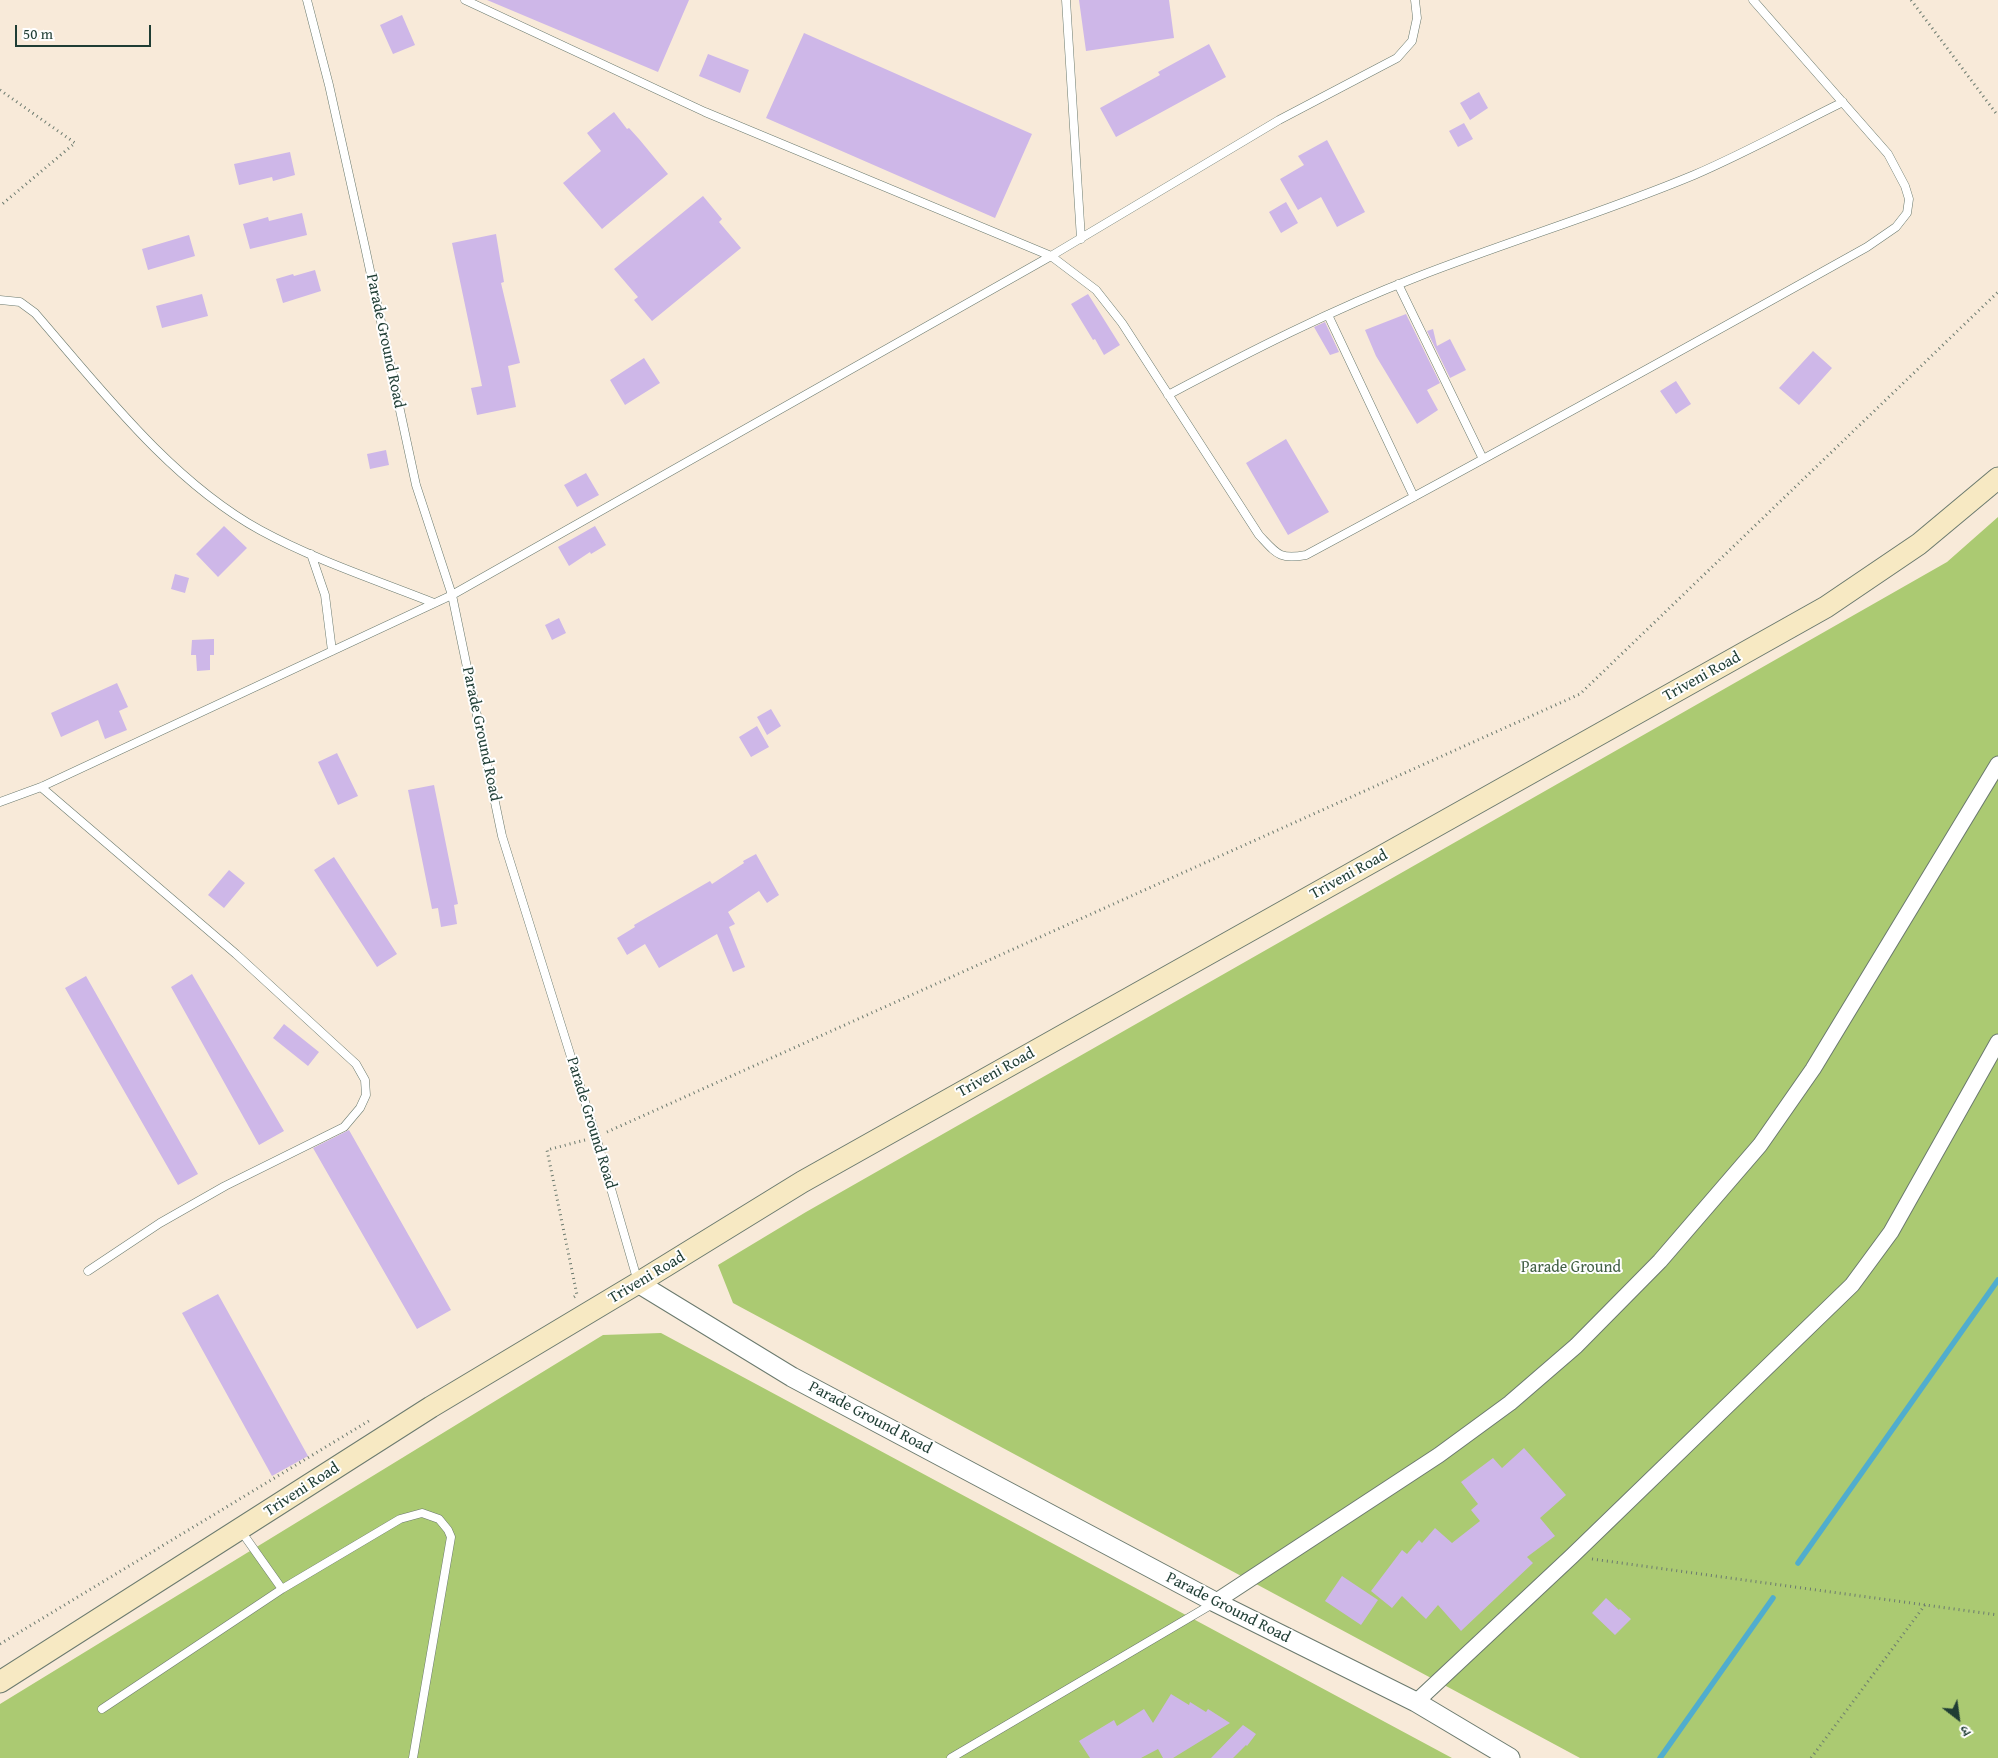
<!DOCTYPE html>
<html>
<head>
<meta charset="utf-8">
<style>
	body { margin:0 }
	#map { position:relative; width:1998px; height:1758px; overflow:hidden; background:#f8ead9; font-family:"Gentium Book Plus","Noto Serif Devanagari",serif }
	canvas { display:block }
	.north { position:absolute; left:1933px; top:1693px; width:50px; height:50px; -webkit-text-stroke:4px #fff; paint-order:stroke; rotate:150deg; font-size:14px; font-weight:700; line-height:20px; text-align:center; color:#1f3d34 }
	.north::after { content:''; display:block; margin:auto; width:18px; height:22px; background:#1f3d34; clip-path:polygon(50% 0,100% 100%,50% 72%,0 100%) }
	.scale { position:absolute; left:15px; top:25px; width:136px; height:22px; box-sizing:border-box; border:2px solid #1f3d34; border-top:0; padding-left:6px; font-size:15px; line-height:18px; white-space:nowrap; color:#1f3d34; -webkit-text-stroke:4px #fff; paint-order:stroke }
</style>
</head>
<body>
<div id="map">
<canvas width="1998" height="1758"></canvas>
<div class="north">उ</div>
<div class="scale">50 m</div>
</div>
<script>
const g = document.querySelector('canvas').getContext('2d');
g.lineJoin = 'round';
function fill(path, color) {
  g.fillStyle = color;
  g.fill(path, 'evenodd');
}
function strokePath(path, color, width, dash) {
  g.strokeStyle = color;
  g.lineWidth = width;
  g.lineCap = dash ? 'butt' : 'round';
  g.setLineDash(dash || []);
  g.stroke(path);
}
function label(font, color, halo, rows, align = 'center') {
  g.font = font + ' "Gentium Book Plus",serif';
  g.lineWidth = 4;
  g.setLineDash([]);
  g.textBaseline = 'middle';
  g.strokeStyle = halo;
  g.fillStyle = color;
  for (const [text, x, y, turn = 0] of rows) {
    g.save();
    g.translate(x, y);
    g.rotate((+turn || 0) * Math.PI / 180);
    g.textAlign = isNaN(turn) ? turn : align;
    if (halo) g.strokeText(text, 0, 0);
    g.fillText(text, 0, 0);
    g.restore();
  }
}
fill(new Path2D(`
	M 1998,517 L 1998,1758 L 1580,1758 L 733,1303 L 718,1265 L 806,1212 L 1947,562 Z
	M 661,1333 L 1452,1758 L 0,1758 L 0,1704 L 603,1335 Z`), '#abca72');
strokePath(new Path2D(`
	M 1798,1563 L 1998,1280
	M 1660,1758 L 1773,1598`), '#50adce', 5.5);
fill(new Path2D(`
	M 487,0 L 689,0 L 658,72 Z
	M 1079,0 L 1169,0 L 1174,38 L 1086,51 Z
	M 402,15 L 415,45 L 393,54 L 380,25 Z
	M 804,33 L 1032,134 L 995,218 L 766,118 Z
	M 1209,44 L 1226,77 L 1116,137 L 1100,108 L 1160,75 L 1158,72 Z
	M 708,54 L 749,70 L 740,93 L 699,76 Z
	M 1479,92 L 1488,108 L 1470,120 L 1460,103 Z
	M 614,112 L 627,129 L 629,128 L 639,139 L 668,174 L 602,229 L 563,183 L 601,151 L 587,133 Z
	M 1464,123 L 1473,139 L 1458,147 L 1449,131 Z
	M 1327,140 L 1365,212 L 1337,227 L 1321,197 L 1298,210 L 1280,179 L 1304,165 L 1298,156 Z
	M 290,152 L 295,175 L 273,181 L 272,177 L 239,185 L 234,164 Z
	M 703,196 L 722,219 L 719,222 L 741,248 L 652,321 L 634,300 L 638,297 L 614,269 Z
	M 1286,202 L 1298,223 L 1281,233 L 1269,212 Z
	M 302,213 L 307,235 L 250,249 L 243,224 L 268,217 L 269,221 Z
	M 496,234 L 504,282 L 501,283 L 520,363 L 508,366 L 516,407 L 477,415 L 471,388 L 482,386 L 452,243 Z
	M 189,235 L 195,256 L 148,270 L 142,249 Z
	M 315,270 L 321,291 L 283,303 L 276,279 L 293,274 L 294,276 Z
	M 202,294 L 208,316 L 162,328 L 156,306 Z
	M 1088,294 L 1120,345 L 1104,355 L 1095,339 L 1093,340 L 1071,304 Z
	M 1406,314 L 1440,383 L 1427,390 L 1438,410 L 1417,424 L 1376,356 L 1365,330 Z
	M 1325,322 L 1339,352 L 1330,355 L 1314,327 Z
	M 1433,329 L 1437,346 L 1450,339 L 1466,370 L 1450,378 L 1427,331 Z
	M 1813,351 L 1832,368 L 1799,405 L 1779,388 Z
	M 644,358 L 660,383 L 625,405 L 610,380 Z
	M 1676,381 L 1691,404 L 1676,414 L 1660,391 Z
	M 1286,439 L 1329,512 L 1288,535 L 1246,463 Z
	M 386,450 L 389,465 L 370,469 L 367,454 Z
	M 586,473 L 599,495 L 577,507 L 564,485 Z
	M 224,526 L 247,548 L 218,577 L 196,554 Z
	M 595,526 L 606,545 L 591,554 L 590,552 L 569,566 L 558,547 Z
	M 175,574 L 189,578 L 185,593 L 171,589 Z
	M 559,618 L 566,633 L 552,640 L 545,625 Z
	M 214,639 L 214,655 L 210,655 L 210,670 L 197,671 L 196,655 L 191,655 L 192,640 Z
	M 117,683 L 128,707 L 119,711 L 127,730 L 105,739 L 98,720 L 61,737 L 51,713 Z
	M 771,709 L 781,726 L 767,735 L 757,717 Z
	M 757,726 L 769,747 L 751,757 L 739,737 Z
	M 337,753 L 358,796 L 338,805 L 318,762 Z
	M 434,785 L 458,904 L 454,905 L 457,924 L 441,927 L 438,908 L 432,909 L 408,790 Z
	M 756,854 L 779,895 L 767,903 L 759,891 L 728,912 L 735,924 L 729,927 L 745,967 L 733,972 L 717,934 L 659,968 L 645,944 L 627,955 L 617,938 L 635,927 L 634,925 L 710,881 L 712,884 L 744,863 L 743,861 Z
	M 334,857 L 397,954 L 377,967 L 314,870 Z
	M 229,870 L 245,883 L 224,908 L 208,895 Z
	M 192,974 L 284,1131 L 259,1145 L 171,987 Z
	M 86,976 L 198,1174 L 178,1185 L 65,988 Z
	M 284,1024 L 319,1052 L 308,1066 L 273,1038 Z
	M 349,1130 L 451,1310 L 417,1329 L 313,1148 Z
	M 218,1294 L 308,1456 L 272,1476 L 182,1313 Z
	M 1524,1448 L 1566,1495 L 1540,1518 L 1555,1536 L 1527,1557 L 1533,1563 L 1461,1631 L 1438,1605 L 1426,1619 L 1402,1596 L 1392,1608 L 1371,1591 L 1402,1550 L 1407,1554 L 1419,1540 L 1422,1543 L 1435,1528 L 1452,1543 L 1480,1521 L 1471,1510 L 1478,1504 L 1461,1482 L 1493,1458 L 1502,1468 Z
	M 1342,1576 L 1378,1600 L 1361,1625 L 1325,1601 Z
	M 1606,1598 L 1619,1610 L 1620,1609 L 1631,1619 L 1615,1635 L 1592,1613 Z
	M 1171,1694 L 1189,1705 L 1190,1702 L 1206,1712 L 1208,1709 L 1230,1723 L 1173,1758 L 1163,1758 L 1158,1749 L 1141,1758 L 1090,1758 L 1079,1741 L 1114,1720 L 1117,1726 L 1144,1709 L 1153,1723 Z
	M 1243,1725 L 1256,1734 L 1247,1746 L 1246,1745 L 1233,1758 L 1211,1758 Z`), '#ceb7e8');
const service = new Path2D(`
	M 307,0 L 329,85 L 365,247 L 416,485 L 452,595 L 502,836 L 596,1137 L 638,1282
	M 465,0 L 705,112 L 1051,256 L 1096,290 L 1122,323 L 1259,535 C 1277,554 1279,560 1306,555 C 1494,454 1681,351 1867,247 L 1896,227 L 1907,213 L 1909,199 L 1905,186 L 1888,154 L 1753,0
	M 1066,0 L 1081,239
	M 1398,284 L 1483,459
	M 0,300 L 20,302 L 35,313 C 100,388 171,481 260,530 C 315,560 376,580 434,603
	M 1328,315 L 1414,497
	M 1168,395 C 1249,352 1331,310 1417,277 C 1509,241 1603,213 1694,175 C 1745,153 1794,126 1843,102
	M 311,554 L 325,595 L 332,651
	M 41,787 L 236,954 L 356,1064 L 365,1080 L 366,1095 L 360,1108 L 344,1127 L 225,1186 L 160,1223 L 88,1271
	M 0,802 L 41,787 L 452,595 L 1051,256 L 1279,120 L 1397,58 L 1412,41 L 1417,18 L 1415,0
	M 241,1531 L 282,1589
	M 102,1709 L 282,1589 L 400,1519 L 422,1513 L 439,1519 L 448,1530 L 451,1537 L 413,1758
	M 951,1758 L 1214,1603`);
const minor = new Path2D(`
	M 1215,1602 L 1439,1455 L 1510,1403 L 1576,1346 L 1660,1261 L 1760,1145 L 1813,1069 L 1998,764
	M 1416,1702 L 1572,1556 L 1852,1285 L 1891,1232 L 1998,1042`);
const tertiary = new Path2D(`
	M 638,1283 L 792,1377 L 1215,1602 L 1416,1702 L 1510,1758`);
const secondary = new Path2D(`
	M 0,1682 L 431,1407 L 638,1283 L 802,1182 L 1826,607 L 1919,544 L 1998,478`);
strokePath(service, '#6b7a6e', 9);
strokePath(minor, '#6b7a6e', 17);
strokePath(tertiary, '#6b7a6e', 21);
strokePath(secondary, '#6b7a6e', 23);
strokePath(new Path2D(`
	M 1911,0 L 1998,116
	M 0,90 L 75,143 L 0,206
	M 607,1132 L 1580,694 L 1998,292
	M 574,1297 L 577,1295 L 547,1150 L 585,1140
	M 1592,1559 L 1998,1615
	M 0,1644 L 372,1419
	M 1811,1758 L 1925,1605`), '#6b7a6e', 3, [1, 4]);
strokePath(service, '#fff', 8);
strokePath(minor, '#fff', 15);
strokePath(tertiary, '#fff', 19);
strokePath(secondary, '#f7e9c3', 21);
label('16px', '#1f3d34', '#fff', [
	["Parade Ground Road",385,341,78],
	["Triveni Road",1702,677,-29],
	["Parade Ground Road",481,734,78],
	["Triveni Road",1349,875,-29],
	["Triveni Road",996,1073,-29],
	["Parade Ground Road",591,1123,73],
	["Triveni Road",647,1278,-31],
	["Parade Ground Road",870,1418,28],
	["Triveni Road",302,1490,-33],
	["Parade Ground Road",1228,1608,27]
]);
label('16px', '#426044', '#fff', [
	["Parade Ground",1571,1268]
]);
</script>
</body>
</html>
